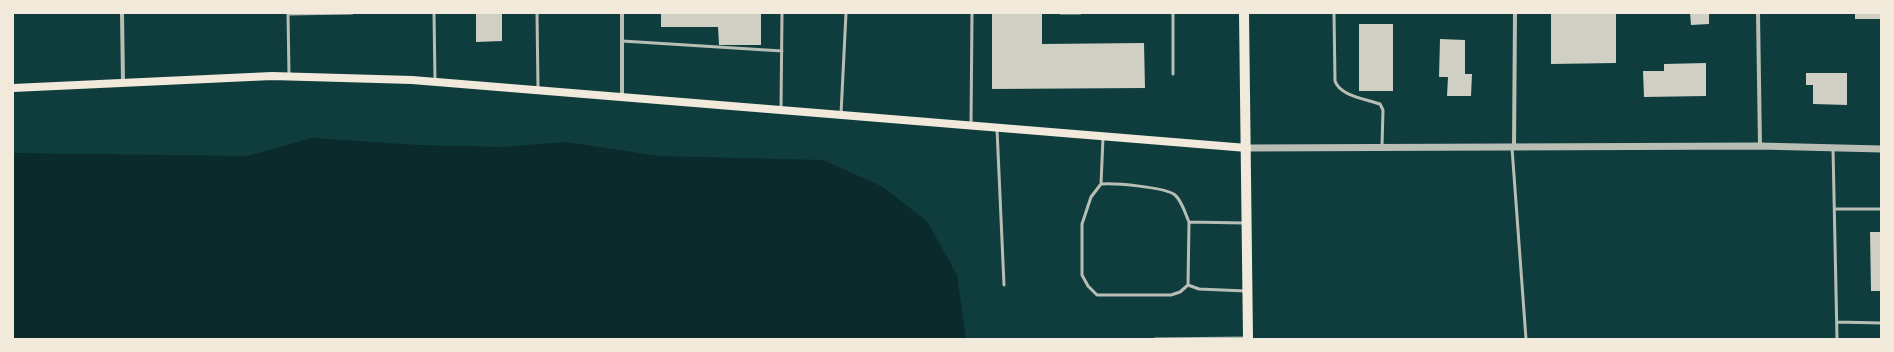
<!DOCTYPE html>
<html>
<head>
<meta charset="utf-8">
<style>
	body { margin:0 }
	#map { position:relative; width:1894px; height:352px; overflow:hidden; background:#0f3d3e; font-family:Inter,sans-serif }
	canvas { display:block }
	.frame { position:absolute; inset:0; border:14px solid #f1e9da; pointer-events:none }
</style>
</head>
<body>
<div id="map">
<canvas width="1894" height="352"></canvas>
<div class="frame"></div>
</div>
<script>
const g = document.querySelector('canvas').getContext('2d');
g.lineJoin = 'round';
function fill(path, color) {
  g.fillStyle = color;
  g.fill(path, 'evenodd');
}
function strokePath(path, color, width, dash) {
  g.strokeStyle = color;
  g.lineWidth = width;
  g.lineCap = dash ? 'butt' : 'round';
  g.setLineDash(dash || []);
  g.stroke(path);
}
fill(new Path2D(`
	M 312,138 L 418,145 L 502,147 L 566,142 L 659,156 L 823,160 L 881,186 L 927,221 L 957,275 L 966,339 L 13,339 L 13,153 L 247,156 Z`), '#0a2a2b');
fill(new Path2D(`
	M 476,13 L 502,13 L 502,41 L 476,42 Z
	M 661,13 L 761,13 L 761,45 L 719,45 L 718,27 L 661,27 Z
	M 992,13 L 1042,13 L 1042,44 L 1144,43 L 1145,88 L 992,89 Z
	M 1551,13 L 1616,13 L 1616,63 L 1551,64 Z
	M 1690,13 L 1709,13 L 1709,24 L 1691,25 Z
	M 1855,13 L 1881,13 L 1881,19 L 1855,19 Z
	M 1359,24 L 1393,24 L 1393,91 L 1359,91 Z
	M 1440,39 L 1465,40 L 1465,74 L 1472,74 L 1471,96 L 1447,96 L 1448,77 L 1439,77 Z
	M 1706,63 L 1706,96 L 1644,97 L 1643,71 L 1664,71 L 1664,64 Z
	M 1806,73 L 1847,73 L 1847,105 L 1813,104 L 1813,85 L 1806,85 Z
	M 1870,232 L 1881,232 L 1881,291 L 1871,291 Z`), '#cfcfc3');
strokePath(new Path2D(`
	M 288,13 L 289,75
	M 434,13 L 435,81
	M 537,13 L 538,89
	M 1061,13 L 1080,13
	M 1334,13 L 1335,81 C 1340,96 1366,99 1380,104 L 1383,110 L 1382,146
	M 288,14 L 352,13
	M 622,41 L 782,51
	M 1173,74 L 1173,13
	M 781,109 L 782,13
	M 841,114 L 846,13
	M 971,124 L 972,13
	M 997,129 L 1004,285
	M 1103,138 L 1101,184 L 1091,197 L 1082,224 L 1082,275 L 1088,286 L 1097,295 L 1171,295 L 1180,292 L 1188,285 L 1199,289 L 1246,291
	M 1512,148 L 1526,339
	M 1833,148 L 1837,339
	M 1101,184 C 1115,183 1165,187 1175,195 C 1182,201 1185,213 1189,222 L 1245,223
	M 1835,209 L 1881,209
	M 1188,285 L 1189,222
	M 1837,322 L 1881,323
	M 1155,339 L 1247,338`), '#b8beb3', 3);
strokePath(new Path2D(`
	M 122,13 L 123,82
	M 622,13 L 622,96
	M 1758,13 L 1760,146
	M 1514,148 L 1515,13`), '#b8beb3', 4);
strokePath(new Path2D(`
	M 1247,148 L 1760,146 L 1881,149`), '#b8beb3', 7);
strokePath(new Path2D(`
	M 13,88 L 272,76 L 412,80 L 1247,148`), '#f1e9da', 8);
strokePath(new Path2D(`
	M 1244,13 L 1248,339`), '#f1e9da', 10);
</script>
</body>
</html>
